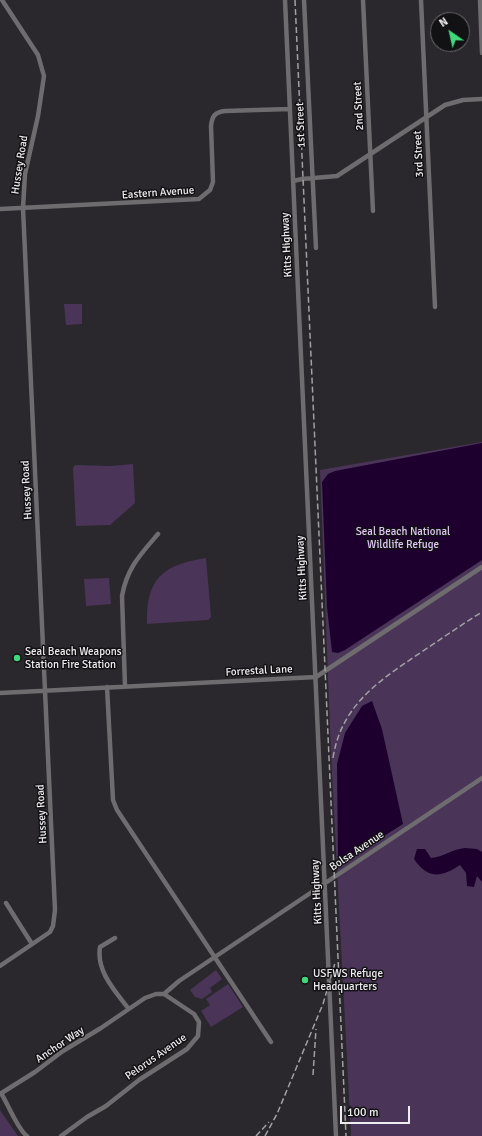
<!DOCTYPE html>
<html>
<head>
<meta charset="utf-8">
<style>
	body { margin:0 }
	#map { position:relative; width:482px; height:1136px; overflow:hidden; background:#2a272d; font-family:Signika,sans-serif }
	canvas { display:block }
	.north { position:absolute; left:430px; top:12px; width:40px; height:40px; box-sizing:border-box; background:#121113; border:1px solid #6a696b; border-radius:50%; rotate:326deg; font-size:11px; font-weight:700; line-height:16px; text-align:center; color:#eeecf0 }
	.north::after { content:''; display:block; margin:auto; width:14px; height:18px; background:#43d77b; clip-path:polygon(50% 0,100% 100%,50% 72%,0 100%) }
	.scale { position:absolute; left:340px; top:1106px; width:70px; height:18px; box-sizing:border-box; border:2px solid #eeecf0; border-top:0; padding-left:5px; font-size:12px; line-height:14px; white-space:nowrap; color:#eeecf0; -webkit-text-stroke:3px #121113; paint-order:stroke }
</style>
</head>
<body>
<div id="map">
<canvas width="482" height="1136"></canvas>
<div class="north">N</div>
<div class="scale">100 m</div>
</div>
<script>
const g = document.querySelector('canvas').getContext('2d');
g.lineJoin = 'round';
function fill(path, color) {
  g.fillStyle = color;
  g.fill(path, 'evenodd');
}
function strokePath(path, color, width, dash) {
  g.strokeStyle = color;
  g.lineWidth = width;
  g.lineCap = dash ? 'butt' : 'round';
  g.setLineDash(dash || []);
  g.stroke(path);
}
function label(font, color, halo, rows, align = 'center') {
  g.font = font + ' Signika,sans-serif';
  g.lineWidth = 3;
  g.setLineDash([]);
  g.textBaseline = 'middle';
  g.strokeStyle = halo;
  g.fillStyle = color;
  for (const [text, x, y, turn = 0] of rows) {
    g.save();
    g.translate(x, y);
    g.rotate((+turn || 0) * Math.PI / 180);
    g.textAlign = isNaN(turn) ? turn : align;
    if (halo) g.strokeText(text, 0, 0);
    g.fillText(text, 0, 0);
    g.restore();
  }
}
fill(new Path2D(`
	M 64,304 L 82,304 L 82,324 L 66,325 Z
	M 482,442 L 482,1136 L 351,1136 L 331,754 L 320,470 Z
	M 133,464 L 135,503 L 110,525 L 76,526 L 73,468 L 75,465 L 111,466 Z
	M 206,558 L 211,617 L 208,620 L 147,624 C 146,579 162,565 206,558 Z
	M 109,578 L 111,604 L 86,606 L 84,579 Z
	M 216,970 L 222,979 L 210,988 L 212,992 L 202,999 L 195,997 L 190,990 Z
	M 228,984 L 243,1007 L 211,1027 L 201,1011 L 210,1005 L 206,999 Z
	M 0,1110 L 18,1136 L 0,1136 Z`), '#4a3559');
fill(new Path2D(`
	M 482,443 L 482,560 L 345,650 L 338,653 L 332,652 L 327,607 L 322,482 L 328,474 L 335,471 Z
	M 372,701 L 382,729 L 403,824 L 343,862 L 338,861 L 337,764 L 345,733 L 362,706 Z
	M 465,848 L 477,849 L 482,852 L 482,882 L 477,876 L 474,887 L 467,886 L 466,873 L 460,865 C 442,877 428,880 414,859 L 417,849 L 425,849 L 431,858 C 443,857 453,849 465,848 Z`), '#1d002e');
strokePath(new Path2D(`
	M 285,0 L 336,1136
	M 304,0 L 316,248
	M 363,0 L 373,211
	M 421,0 L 435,307
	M 480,0 L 482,53
	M 293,181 L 302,179 L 337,176 L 445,105 L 463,100 L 482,99
	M 0,209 L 199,199 L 210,190 L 213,182 L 211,126 C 212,116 215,112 225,111 L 289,109
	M 125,686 L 122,596 C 127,568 140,555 158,534
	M 107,687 L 113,800 L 117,810 L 271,1042
	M 0,693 L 316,677 L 482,567
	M 6,903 L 32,944
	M 115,938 L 100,947 C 96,971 115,991 128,1008
	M 0,966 L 50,932 L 53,926 L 55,910 L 23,208 L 25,174 L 38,116 L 44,76 L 38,55 L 2,0
	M 164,994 L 179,981 L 482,778
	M 1,1093 C 8,1104 18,1130 27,1136
	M 0,1094 L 35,1072 L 63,1051 L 101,1028 L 145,998 L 156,994 L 164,994 L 194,1014 L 199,1022 L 198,1036 L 187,1049 L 139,1080 L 106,1106 L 87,1117 L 61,1136`), '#6e6c6f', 4.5);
strokePath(new Path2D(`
	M 295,0 L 346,1136
	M 333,758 C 341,705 380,680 420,653 C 441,639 461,625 482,612
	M 313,1075 L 316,1029
	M 256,1136 L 269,1122
	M 265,1136 L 277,1114 L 323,1004 L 335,963`), '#a3a0a5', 1.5, [6, 3]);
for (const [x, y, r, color] of [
	[17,658,4,"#43d77b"],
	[305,980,4,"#43d77b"]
]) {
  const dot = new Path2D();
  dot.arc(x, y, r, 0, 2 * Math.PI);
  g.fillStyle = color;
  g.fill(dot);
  strokePath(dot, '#121113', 1.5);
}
label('11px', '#eeecf0', '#121113', [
	["2nd Street",359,106,-93],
	["1st Street",301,125,-92],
	["3rd Street",419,154,-93],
	["Hussey Road",20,165,-81],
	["Eastern Avenue",158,193,-4],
	["Kitts Highway",287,245,-93],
	["Hussey Road",27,490,-93],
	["Kitts Highway",302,568,-93],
	["Forrestal Lane",259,671,-3],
	["Hussey Road",42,814,-93],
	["Bolsa Avenue",357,851,-34],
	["Kitts Highway",317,892,-93],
	["Anchor Way",60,1045,-34],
	["Pelorus Avenue",156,1057,-35]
]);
label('11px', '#e1c5f7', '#121113', [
	["Seal Beach National",403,532],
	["Wildlife Refuge",403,545]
]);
label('11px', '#eeecf0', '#121113', [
	["Seal Beach Weapons",25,652],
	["Station Fire Station",25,665],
	["USFWS Refuge",313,974],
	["Headquarters",313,987]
], 'left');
</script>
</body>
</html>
